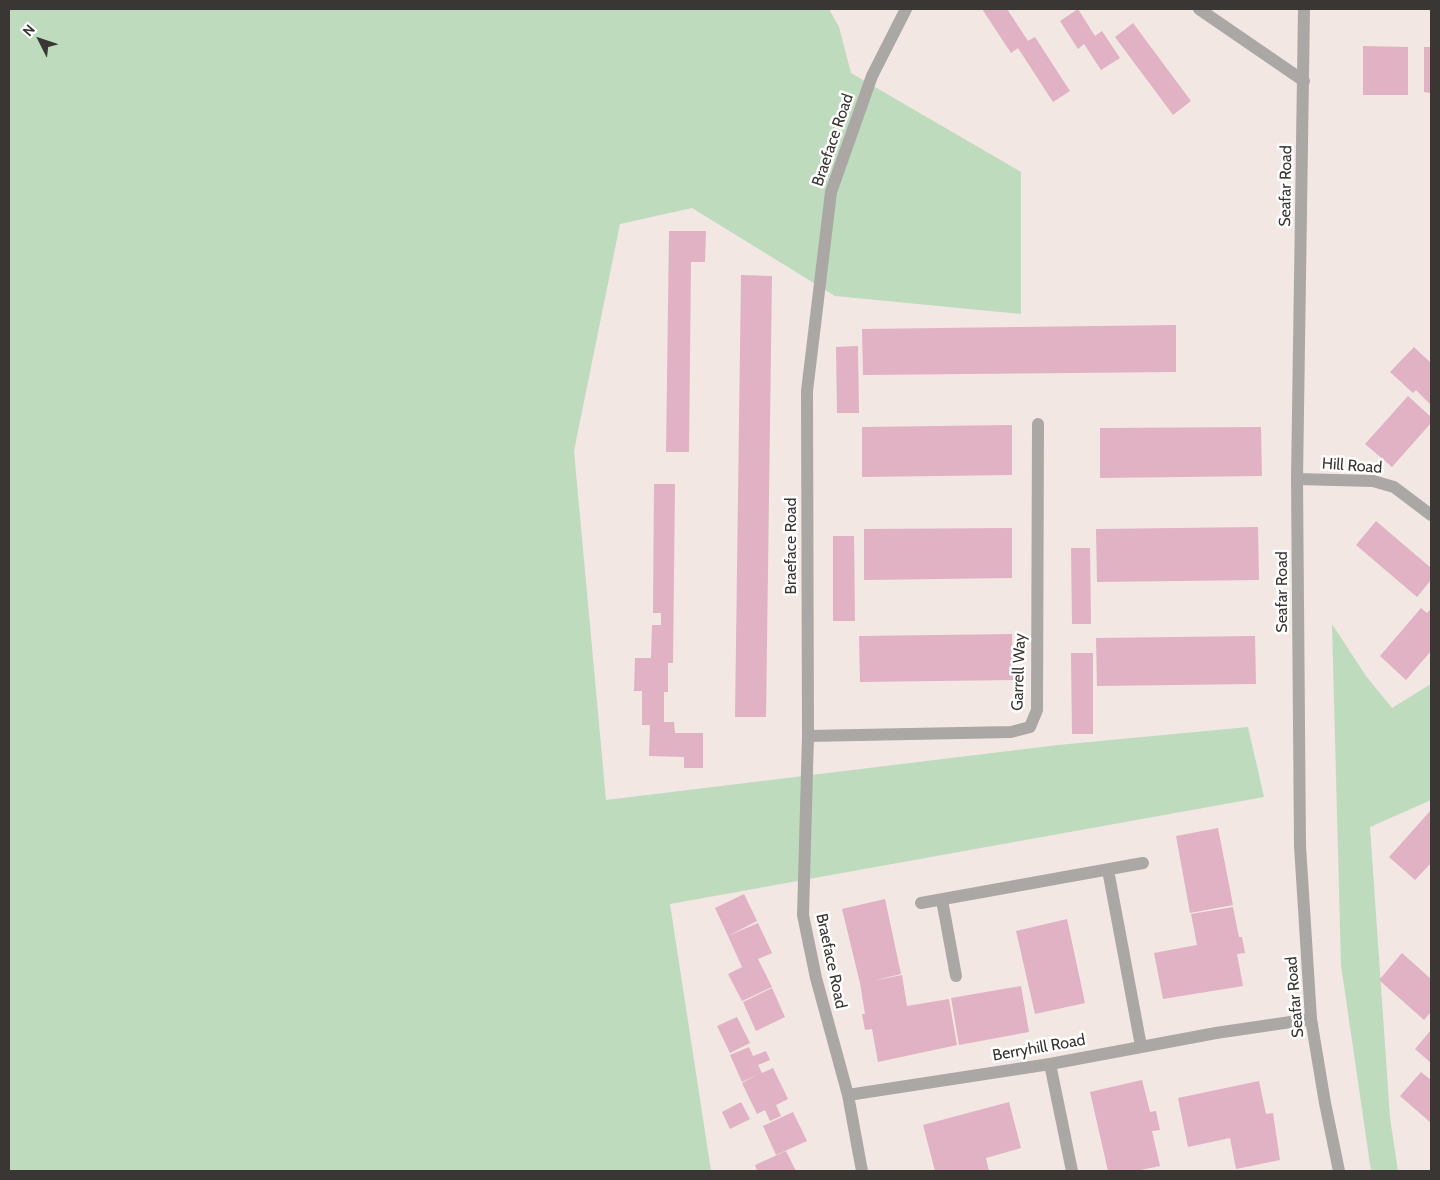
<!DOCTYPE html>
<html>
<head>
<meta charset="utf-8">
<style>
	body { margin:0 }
	#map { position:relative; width:1440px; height:1180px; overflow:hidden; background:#f2e7e3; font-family:Cabin,sans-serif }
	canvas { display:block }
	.frame { position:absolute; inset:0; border:10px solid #3a3634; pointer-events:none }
	.north { position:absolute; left:15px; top:15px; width:50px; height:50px; -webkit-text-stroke:4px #fff; paint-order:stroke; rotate:311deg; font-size:14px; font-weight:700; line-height:20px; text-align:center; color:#3a3634 }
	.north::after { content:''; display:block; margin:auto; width:18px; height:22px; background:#3a3634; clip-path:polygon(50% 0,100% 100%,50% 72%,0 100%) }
</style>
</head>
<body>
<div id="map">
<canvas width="1440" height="1180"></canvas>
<div class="frame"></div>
<div class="north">N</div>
</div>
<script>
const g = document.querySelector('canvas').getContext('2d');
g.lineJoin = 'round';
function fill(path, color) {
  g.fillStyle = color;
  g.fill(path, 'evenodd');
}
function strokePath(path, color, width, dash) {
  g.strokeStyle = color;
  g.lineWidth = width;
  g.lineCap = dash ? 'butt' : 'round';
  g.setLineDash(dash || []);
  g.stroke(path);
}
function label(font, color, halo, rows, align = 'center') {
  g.font = font + ' Cabin,sans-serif';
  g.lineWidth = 5;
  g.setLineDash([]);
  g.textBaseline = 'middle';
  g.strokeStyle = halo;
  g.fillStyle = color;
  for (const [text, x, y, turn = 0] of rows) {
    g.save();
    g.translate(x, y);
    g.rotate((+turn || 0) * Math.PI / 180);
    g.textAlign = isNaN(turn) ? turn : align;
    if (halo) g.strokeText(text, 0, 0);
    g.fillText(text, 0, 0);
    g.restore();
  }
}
fill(new Path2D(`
	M 9,9 L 829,9 L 839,27 L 851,73 L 1021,172 L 1021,314 L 835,296 L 692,208 L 620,224 L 574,451 L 606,800 L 1058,745 L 1248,727 L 1264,797 L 670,904 L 711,1171 L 9,1171 Z
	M 1332,624 L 1366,676 L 1392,708 L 1431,684 L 1431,800 L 1370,827 L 1390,1118 L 1398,1171 L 1371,1171 L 1341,965 Z`), '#bedbbd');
fill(new Path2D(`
	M 982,9 L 1007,9 L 1028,41 L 1035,37 L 1070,91 L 1053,102 L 1018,48 L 1011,53 Z
	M 1078,9 L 1095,36 L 1102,31 L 1120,58 L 1101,70 L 1084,44 L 1078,49 L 1060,21 Z
	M 1133,23 L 1191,101 L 1173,115 L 1115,37 Z
	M 1363,46 L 1408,47 L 1408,95 L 1363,95 Z
	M 1424,47 L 1431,47 L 1431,93 L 1424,92 Z
	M 669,231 L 706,231 L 705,262 L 691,262 L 689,452 L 666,452 Z
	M 741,275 L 772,276 L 766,717 L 735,717 Z
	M 1176,325 L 1176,372 L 863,375 L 862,329 Z
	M 858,346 L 859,413 L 837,413 L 836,347 Z
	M 1414,347 L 1431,363 L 1431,405 L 1416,390 L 1413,393 L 1390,372 Z
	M 1408,396 L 1431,417 L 1431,423 L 1392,467 L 1365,444 Z
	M 1012,425 L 1012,475 L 862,477 L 862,427 Z
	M 1261,427 L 1262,476 L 1100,478 L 1100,428 Z
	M 654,484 L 675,484 L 673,663 L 668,663 L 668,692 L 664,692 L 664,722 L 674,722 L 675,733 L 703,733 L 703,768 L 684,768 L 684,757 L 649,756 L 650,725 L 642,725 L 642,691 L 634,691 L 635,658 L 651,658 L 652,625 L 661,625 L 661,613 L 653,613 Z
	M 1376,521 L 1431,568 L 1431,580 L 1417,597 L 1356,545 Z
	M 1258,527 L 1259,580 L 1097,582 L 1096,529 Z
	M 1012,528 L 1012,578 L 864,580 L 864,529 Z
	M 833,536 L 854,536 L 855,621 L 833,621 Z
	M 1071,548 L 1090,548 L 1091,624 L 1072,624 Z
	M 1421,608 L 1427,613 L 1431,609 L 1431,651 L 1406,680 L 1380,656 Z
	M 1012,634 L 1013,680 L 860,682 L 859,636 Z
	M 1255,636 L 1256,684 L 1097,686 L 1096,638 Z
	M 1071,653 L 1093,653 L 1093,734 L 1072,734 Z
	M 1431,810 L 1431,863 L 1415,880 L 1389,857 Z
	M 1218,828 L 1233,905 L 1190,913 L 1176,836 Z
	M 744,894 L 757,921 L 728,936 L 715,908 Z
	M 885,899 L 901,974 L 872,981 L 902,975 L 907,1006 L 949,999 L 957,1045 L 878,1062 L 872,1029 L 865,1030 L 862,1014 L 865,1014 L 860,983 L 842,909 Z
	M 1233,907 L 1239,937 L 1242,937 L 1245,953 L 1237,954 L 1243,986 L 1163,999 L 1154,953 L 1197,945 L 1191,914 Z
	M 1067,919 L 1085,1003 L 1035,1014 L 1016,931 Z
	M 758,923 L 772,953 L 758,959 L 772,987 L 742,1001 L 728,974 L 742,967 L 728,936 Z
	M 1402,953 L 1431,979 L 1431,1012 L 1424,1020 L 1379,980 Z
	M 1021,986 L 1029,1032 L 959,1045 L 951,998 Z
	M 772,988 L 785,1017 L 756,1031 L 743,1002 Z
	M 737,1017 L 750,1043 L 730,1053 L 717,1026 Z
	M 1431,1030 L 1431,1063 L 1415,1049 Z
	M 749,1047 L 753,1056 L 766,1051 L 770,1060 L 758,1065 L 762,1073 L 773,1068 L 788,1099 L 776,1105 L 781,1116 L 770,1121 L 765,1110 L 757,1114 L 742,1083 L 759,1074 L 742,1082 L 730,1055 Z
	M 1421,1072 L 1431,1080 L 1431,1123 L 1400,1096 Z
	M 1142,1080 L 1150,1112 L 1156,1111 L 1160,1130 L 1152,1131 L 1160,1166 L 1136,1171 L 1108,1171 L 1090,1092 Z
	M 1259,1081 L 1266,1114 L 1273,1113 L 1280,1160 L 1236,1169 L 1230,1138 L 1188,1147 L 1178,1098 Z
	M 741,1102 L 750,1119 L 730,1129 L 722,1112 Z
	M 1009,1102 L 1021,1148 L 986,1158 L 989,1171 L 935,1171 L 923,1125 Z
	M 793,1112 L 807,1141 L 776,1155 L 763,1126 Z
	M 786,1151 L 796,1171 L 757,1171 L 755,1165 Z`), '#e0b2c4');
strokePath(new Path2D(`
	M 1108,870 L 1141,1046
	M 942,900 L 956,976
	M 921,903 L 1143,863
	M 1050,1064 L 1072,1171`), '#aba7a5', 12);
strokePath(new Path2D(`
	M 1199,9 L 1304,81
	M 1297,479 L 1373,481 L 1394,487 L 1431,515
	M 808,736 L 1011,732 L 1030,727 L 1037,710 L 1038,424
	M 848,1095 L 1050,1064 L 1216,1033 L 1311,1019
	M 862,1171 L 848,1095 L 816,978 L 803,915 L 808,736 L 807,391 L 831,192 L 872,76 L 906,9`), '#aba7a5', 12);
strokePath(new Path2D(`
	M 1304,9 L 1297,479 L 1300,846 L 1311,1019 L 1325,1103 L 1339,1171`), '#aba7a5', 12);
label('16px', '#3a3634', '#fff', [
	["Braeface Road",833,140,-71],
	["Seafar Road",1286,186,-89],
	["Hill Road",1352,466,4],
	["Braeface Road",791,546,-90],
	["Seafar Road",1282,592,-90],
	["Garrell Way",1019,672,-88],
	["Braeface Road",831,961,78],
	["Seafar Road",1295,997,-95],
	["Berryhill Road",1039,1048,-10]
]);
</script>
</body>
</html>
